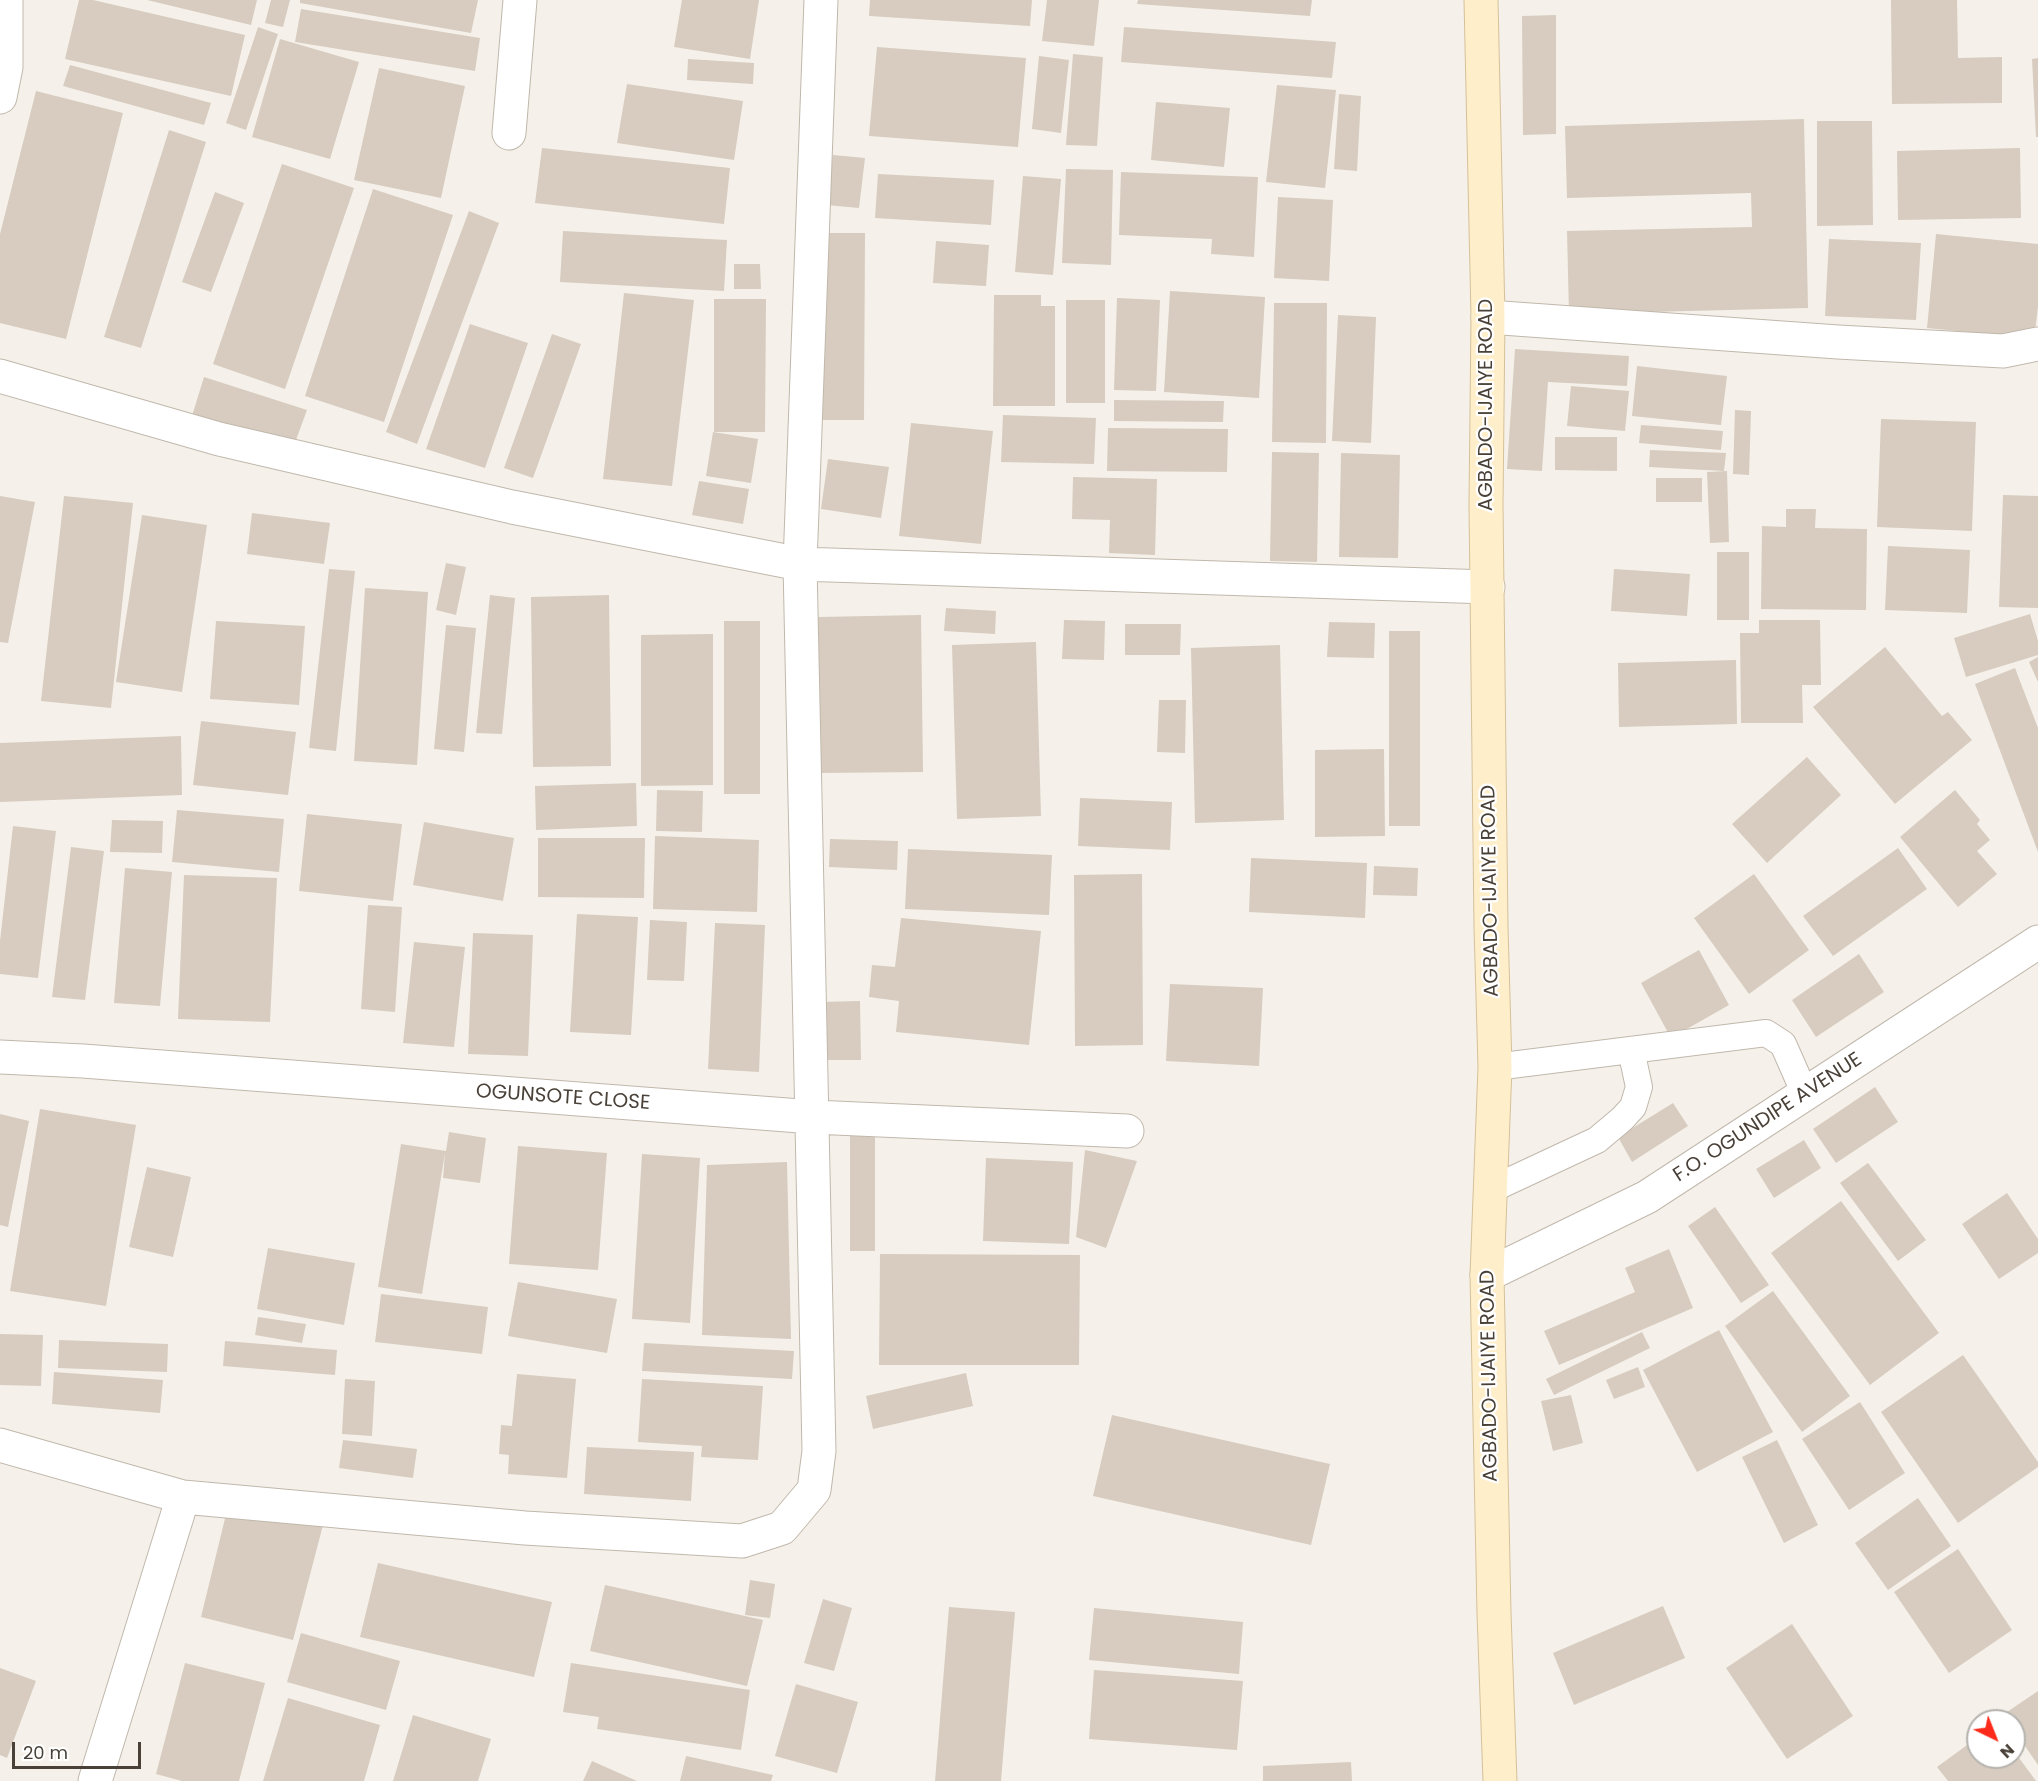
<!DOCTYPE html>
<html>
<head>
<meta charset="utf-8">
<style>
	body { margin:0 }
	#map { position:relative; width:2038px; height:1781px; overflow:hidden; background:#f5f1ea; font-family:Poppins,sans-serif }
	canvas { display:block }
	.north { position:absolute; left:1966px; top:1709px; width:60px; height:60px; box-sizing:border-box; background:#fff; border:2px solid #b6b3af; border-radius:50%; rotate:137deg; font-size:16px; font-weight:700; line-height:24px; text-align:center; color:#494138 }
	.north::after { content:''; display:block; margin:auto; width:21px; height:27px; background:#fc2a1a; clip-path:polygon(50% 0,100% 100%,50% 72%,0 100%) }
	.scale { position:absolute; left:12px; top:1742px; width:129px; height:27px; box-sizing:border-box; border:3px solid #494138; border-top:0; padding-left:8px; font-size:18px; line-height:21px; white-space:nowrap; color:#494138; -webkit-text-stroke:4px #fff; paint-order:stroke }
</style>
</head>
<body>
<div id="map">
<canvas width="2038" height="1781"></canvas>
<div class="north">N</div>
<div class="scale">20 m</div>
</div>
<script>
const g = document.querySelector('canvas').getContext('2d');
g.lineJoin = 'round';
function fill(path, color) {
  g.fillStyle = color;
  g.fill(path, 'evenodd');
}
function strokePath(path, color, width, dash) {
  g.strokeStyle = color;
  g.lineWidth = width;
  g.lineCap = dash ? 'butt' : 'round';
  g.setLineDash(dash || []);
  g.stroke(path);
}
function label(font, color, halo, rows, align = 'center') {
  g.font = font + ' Poppins,sans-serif';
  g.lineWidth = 4.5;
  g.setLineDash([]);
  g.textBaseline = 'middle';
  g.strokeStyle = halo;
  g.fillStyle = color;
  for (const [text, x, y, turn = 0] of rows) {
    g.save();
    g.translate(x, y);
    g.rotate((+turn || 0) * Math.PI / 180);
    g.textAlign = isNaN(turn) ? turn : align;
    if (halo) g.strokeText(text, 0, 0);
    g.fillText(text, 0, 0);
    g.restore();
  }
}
fill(new Path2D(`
	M 79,0 L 93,0 L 245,35 L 231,96 L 65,59 Z
	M 147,0 L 257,0 L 251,25 Z
	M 271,0 L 290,0 L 283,27 L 265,23 Z
	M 300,0 L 478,0 L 471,33 L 300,3 Z
	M 682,0 L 759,0 L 750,59 L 674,47 Z
	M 870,0 L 1032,0 L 1030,26 L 869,16 Z
	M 1047,0 L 1099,0 L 1094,46 L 1042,41 Z
	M 1138,0 L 1312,0 L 1310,16 L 1137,4 Z
	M 1891,0 L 1957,0 L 1958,58 L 2002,57 L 2002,103 L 1892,104 Z
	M 301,9 L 480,38 L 475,71 L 295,42 Z
	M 1556,15 L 1556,134 L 1523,135 L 1522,16 Z
	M 258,27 L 278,34 L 246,130 L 226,123 Z
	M 1124,27 L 1336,42 L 1332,78 L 1121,62 Z
	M 280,39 L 359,62 L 330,159 L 252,137 Z
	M 877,47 L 1026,58 L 1018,147 L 869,136 Z
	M 1073,54 L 1103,57 L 1097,146 L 1066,145 Z
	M 1039,56 L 1069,60 L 1061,133 L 1032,129 Z
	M 2038,58 L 2038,137 L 2036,137 L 2032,59 Z
	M 688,59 L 754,63 L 753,84 L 687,80 Z
	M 70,65 L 211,103 L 204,125 L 63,86 Z
	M 379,68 L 465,86 L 441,198 L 354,180 Z
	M 627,84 L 743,101 L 734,160 L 617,143 Z
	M 1277,85 L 1336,90 L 1325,188 L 1266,182 Z
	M 36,91 L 123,113 L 66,339 L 0,323 L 0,234 Z
	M 1339,94 L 1361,96 L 1357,171 L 1334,169 Z
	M 1156,102 L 1230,108 L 1224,167 L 1151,160 Z
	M 1804,119 L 1808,308 L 1569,314 L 1567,231 L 1752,227 L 1751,193 L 1567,198 L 1565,126 Z
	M 1817,121 L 1872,121 L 1873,225 L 1817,226 Z
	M 169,130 L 206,142 L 141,348 L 104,337 Z
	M 542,148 L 730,168 L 724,224 L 535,203 Z
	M 2020,148 L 2021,218 L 1898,220 L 1897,151 Z
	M 833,155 L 865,158 L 859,208 L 826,205 Z
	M 282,164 L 354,188 L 285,389 L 213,364 Z
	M 1066,169 L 1113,170 L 1111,265 L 1062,263 Z
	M 1121,172 L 1258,177 L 1254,257 L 1211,254 L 1212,239 L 1119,235 Z
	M 878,174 L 994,180 L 991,225 L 875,218 Z
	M 1023,176 L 1061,179 L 1053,275 L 1015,272 Z
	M 373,189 L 453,215 L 384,422 L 305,396 Z
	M 215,192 L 244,203 L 211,292 L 182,282 Z
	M 1278,197 L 1333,200 L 1329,281 L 1274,278 Z
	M 469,211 L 499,223 L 417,444 L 386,432 Z
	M 563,231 L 727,240 L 724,291 L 560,282 Z
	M 824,233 L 865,233 L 864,420 L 823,420 Z
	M 1936,234 L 2038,244 L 2038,307 L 2034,339 L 1927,328 Z
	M 1829,239 L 1921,243 L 1916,320 L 1825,316 Z
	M 936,241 L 989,245 L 986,286 L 933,283 Z
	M 734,264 L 760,264 L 761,289 L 734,289 Z
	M 1170,291 L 1265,297 L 1259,398 L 1164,392 Z
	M 624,293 L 694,300 L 672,486 L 603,479 Z
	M 994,295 L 1041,295 L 1041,306 L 1055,306 L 1055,406 L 993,406 Z
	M 1117,298 L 1160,300 L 1156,391 L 1114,390 Z
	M 714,299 L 766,299 L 765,432 L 714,432 Z
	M 1066,300 L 1105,300 L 1105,403 L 1066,403 Z
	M 1274,303 L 1327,303 L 1326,443 L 1272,442 Z
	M 1338,315 L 1376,317 L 1371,443 L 1332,441 Z
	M 470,324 L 528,343 L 485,468 L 426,449 Z
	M 552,334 L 581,344 L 533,478 L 504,468 Z
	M 1515,349 L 1629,356 L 1627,386 L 1548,382 L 1542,471 L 1507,469 Z
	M 1637,366 L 1727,376 L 1721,425 L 1632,416 Z
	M 204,377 L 307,410 L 293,448 L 192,416 Z
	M 1571,386 L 1629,391 L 1625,431 L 1567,426 Z
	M 1114,400 L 1224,401 L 1223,422 L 1114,421 Z
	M 1735,410 L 1751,411 L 1749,475 L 1733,474 Z
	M 1003,415 L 1096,418 L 1094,464 L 1001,462 Z
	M 1881,419 L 1976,422 L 1972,531 L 1877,527 Z
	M 911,423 L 993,431 L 981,544 L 899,536 Z
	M 1641,425 L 1723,431 L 1721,450 L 1639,443 Z
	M 1108,428 L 1228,429 L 1227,472 L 1107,471 Z
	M 713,432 L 758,439 L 751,483 L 706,476 Z
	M 1555,437 L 1617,437 L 1617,471 L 1555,470 Z
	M 1650,450 L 1726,453 L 1724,471 L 1649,467 Z
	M 1272,452 L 1319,453 L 1317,562 L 1270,561 Z
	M 1341,453 L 1400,455 L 1398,558 L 1339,557 Z
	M 828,459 L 889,467 L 881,518 L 821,509 Z
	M 1727,471 L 1729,542 L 1710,543 L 1707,472 Z
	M 1073,477 L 1157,479 L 1155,555 L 1109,553 L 1110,520 L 1072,519 Z
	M 1656,478 L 1702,478 L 1702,502 L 1656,502 Z
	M 699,481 L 749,489 L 743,524 L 692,515 Z
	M 2003,495 L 2038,496 L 2038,608 L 1999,607 Z
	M 0,496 L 35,502 L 8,643 L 0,642 Z
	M 64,496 L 133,503 L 111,708 L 41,701 Z
	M 1786,509 L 1816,509 L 1815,528 L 1867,529 L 1866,610 L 1761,609 L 1762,526 L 1786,527 Z
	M 252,513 L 330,523 L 324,564 L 247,554 Z
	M 142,515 L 207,525 L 182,692 L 116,682 Z
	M 1888,546 L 1970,550 L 1967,613 L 1885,610 Z
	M 1717,552 L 1749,552 L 1749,620 L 1717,620 Z
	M 446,563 L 466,567 L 456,615 L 436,610 Z
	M 329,569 L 355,571 L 336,751 L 309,748 Z
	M 1614,569 L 1690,574 L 1687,616 L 1611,611 Z
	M 365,588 L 428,592 L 417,765 L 354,761 Z
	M 490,595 L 515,598 L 502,734 L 476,733 Z
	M 609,595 L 611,766 L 533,767 L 531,597 Z
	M 946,608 L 996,611 L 995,634 L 944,631 Z
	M 2030,614 L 2038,641 L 2038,655 L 1966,677 L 1954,638 Z
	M 921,615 L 923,772 L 820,773 L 818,617 Z
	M 1064,620 L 1105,621 L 1104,660 L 1062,659 Z
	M 1759,620 L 1820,620 L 1821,685 L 1802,685 L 1803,723 L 1741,723 L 1740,633 L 1759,633 Z
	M 216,621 L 305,626 L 299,705 L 210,699 Z
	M 724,621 L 760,621 L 760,794 L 724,794 Z
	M 1329,622 L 1375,623 L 1374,658 L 1327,657 Z
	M 1125,624 L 1181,624 L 1180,655 L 1125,655 Z
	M 446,625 L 476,628 L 464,752 L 434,749 Z
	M 1389,631 L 1420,631 L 1420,826 L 1389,826 Z
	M 713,634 L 713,785 L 641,786 L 641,635 Z
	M 1036,642 L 1041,816 L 957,819 L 952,645 Z
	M 1280,645 L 1284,820 L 1195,823 L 1191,648 Z
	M 1885,647 L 1942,716 L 1948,712 L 1972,740 L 1895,804 L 1813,707 Z
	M 2038,657 L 2038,682 L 2029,662 Z
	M 1736,660 L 1737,724 L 1619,727 L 1618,663 Z
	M 2015,668 L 2038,728 L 2038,852 L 1975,684 Z
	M 1159,700 L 1186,700 L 1185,753 L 1157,752 Z
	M 201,721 L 296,732 L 288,795 L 193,785 Z
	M 181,736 L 182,795 L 0,802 L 0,743 Z
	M 1384,749 L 1385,836 L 1315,837 L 1315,750 Z
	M 1807,757 L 1841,795 L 1767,863 L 1732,824 Z
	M 636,783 L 637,826 L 536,830 L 535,786 Z
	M 657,790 L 703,791 L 702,832 L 656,831 Z
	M 1955,790 L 1980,820 L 1977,824 L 1990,840 L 1977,851 L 1997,874 L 1958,907 L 1900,837 Z
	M 1080,798 L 1172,802 L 1170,850 L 1078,846 Z
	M 177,810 L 284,819 L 279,872 L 172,862 Z
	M 307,814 L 402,824 L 393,901 L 299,891 Z
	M 112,820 L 163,821 L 162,853 L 110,852 Z
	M 424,822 L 514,838 L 503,901 L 413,885 Z
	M 13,826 L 56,831 L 38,978 L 0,974 L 0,941 Z
	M 655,836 L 759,840 L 757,912 L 653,909 Z
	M 538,838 L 645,838 L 644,898 L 538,897 Z
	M 830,839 L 898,841 L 897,870 L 829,867 Z
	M 71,847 L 104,851 L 85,1000 L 52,997 Z
	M 1898,848 L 1927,889 L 1833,956 L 1803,916 Z
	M 908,849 L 1052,855 L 1049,915 L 905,909 Z
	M 1251,858 L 1367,863 L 1365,918 L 1249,912 Z
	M 1374,866 L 1418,868 L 1417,896 L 1373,895 Z
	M 125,868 L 172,872 L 160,1006 L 114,1003 Z
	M 1142,874 L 1143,1045 L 1075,1046 L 1074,875 Z
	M 1754,874 L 1809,950 L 1749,994 L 1694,918 Z
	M 184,875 L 277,878 L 270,1022 L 178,1019 Z
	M 368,905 L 402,907 L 395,1012 L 361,1009 Z
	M 577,914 L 638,917 L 631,1035 L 570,1032 Z
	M 901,918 L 1041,931 L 1029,1045 L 896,1032 L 899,1001 L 869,997 L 872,965 L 895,967 Z
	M 650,920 L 687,922 L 684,981 L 647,980 Z
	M 715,923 L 765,925 L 759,1072 L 708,1069 Z
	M 473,933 L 533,935 L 528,1056 L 468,1054 Z
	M 414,942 L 465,947 L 454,1047 L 403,1043 Z
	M 1699,950 L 1729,1005 L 1671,1038 L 1641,983 Z
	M 1859,954 L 1884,992 L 1816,1037 L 1792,1000 Z
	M 1170,984 L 1263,988 L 1259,1066 L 1166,1061 Z
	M 860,1001 L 861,1060 L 821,1060 L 820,1002 Z
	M 1875,1087 L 1898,1122 L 1836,1163 L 1813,1129 Z
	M 1673,1103 L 1688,1126 L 1632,1162 L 1618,1137 Z
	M 40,1109 L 136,1125 L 106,1306 L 10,1291 Z
	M 0,1114 L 29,1121 L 8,1227 L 0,1225 Z
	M 449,1132 L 486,1138 L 480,1183 L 443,1178 L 445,1153 L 422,1294 L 378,1287 L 401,1144 L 446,1151 Z
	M 850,1134 L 875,1134 L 875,1251 L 850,1251 Z
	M 1804,1140 L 1821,1168 L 1774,1198 L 1756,1169 Z
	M 518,1146 L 607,1153 L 598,1270 L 509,1264 Z
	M 1085,1150 L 1137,1161 L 1106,1248 L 1076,1237 Z
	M 642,1154 L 700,1158 L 690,1323 L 632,1319 Z
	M 986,1158 L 1073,1162 L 1069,1244 L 983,1241 Z
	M 787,1162 L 791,1339 L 702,1335 L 707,1165 Z
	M 1868,1163 L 1926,1240 L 1898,1261 L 1840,1183 Z
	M 147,1167 L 191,1177 L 173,1257 L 129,1247 Z
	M 2007,1193 L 2038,1239 L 2038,1253 L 1999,1279 L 1962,1224 Z
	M 1841,1201 L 1939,1333 L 1870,1385 L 1771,1253 Z
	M 1715,1207 L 1769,1285 L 1741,1303 L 1688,1226 Z
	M 268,1248 L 355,1263 L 344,1325 L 257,1309 Z
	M 1669,1249 L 1693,1308 L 1559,1365 L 1544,1331 L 1635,1292 L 1625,1268 Z
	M 880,1254 L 1080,1255 L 1079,1365 L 879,1365 Z
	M 518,1282 L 617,1299 L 607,1353 L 508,1336 Z
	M 1773,1291 L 1850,1396 L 1802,1432 L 1725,1326 Z
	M 381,1294 L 488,1307 L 482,1354 L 375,1342 Z
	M 258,1317 L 306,1324 L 302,1343 L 255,1335 Z
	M 1719,1330 L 1773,1432 L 1697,1472 L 1643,1370 Z
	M 1642,1332 L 1650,1348 L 1554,1395 L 1546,1379 Z
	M 0,1334 L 43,1335 L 41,1386 L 0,1385 Z
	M 59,1340 L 168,1344 L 167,1372 L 58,1368 Z
	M 225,1341 L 337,1350 L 335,1375 L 223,1366 Z
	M 644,1343 L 794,1351 L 792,1379 L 642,1371 Z
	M 1963,1355 L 2038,1462 L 2038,1467 L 1958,1523 L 1881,1412 Z
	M 1638,1367 L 1645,1387 L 1614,1399 L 1606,1380 Z
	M 54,1372 L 163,1380 L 160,1413 L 52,1404 Z
	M 966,1373 L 973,1406 L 873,1429 L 866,1396 Z
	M 517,1374 L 576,1379 L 567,1478 L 508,1474 L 509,1455 L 499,1454 L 501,1425 L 512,1426 Z
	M 345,1379 L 375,1381 L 372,1436 L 342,1434 Z
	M 642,1379 L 763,1386 L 758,1460 L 701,1457 L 702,1446 L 638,1442 Z
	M 1571,1395 L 1583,1443 L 1553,1451 L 1541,1401 Z
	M 1860,1402 L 1905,1473 L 1849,1510 L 1802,1439 Z
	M 1112,1415 L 1330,1464 L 1311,1545 L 1093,1496 Z
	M 343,1440 L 417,1449 L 413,1478 L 339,1468 Z
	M 1777,1440 L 1818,1525 L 1784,1543 L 1742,1457 Z
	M 587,1447 L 694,1452 L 691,1501 L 584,1494 Z
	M 1918,1498 L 1951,1546 L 1888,1590 L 1855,1543 Z
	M 229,1502 L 323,1525 L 293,1640 L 201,1617 Z
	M 1958,1549 L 2012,1630 L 1949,1673 L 1894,1592 Z
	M 378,1563 L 552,1602 L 534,1677 L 360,1637 Z
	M 750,1580 L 775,1584 L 770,1618 L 745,1615 Z
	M 605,1585 L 763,1620 L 747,1686 L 590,1651 Z
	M 823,1599 L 852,1608 L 834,1671 L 804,1663 Z
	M 1663,1606 L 1685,1658 L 1574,1705 L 1553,1653 Z
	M 949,1607 L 1015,1612 L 1001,1781 L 935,1781 Z
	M 1094,1608 L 1243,1622 L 1239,1674 L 1089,1660 Z
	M 1792,1624 L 1853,1716 L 1787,1759 L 1726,1668 Z
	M 301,1633 L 400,1661 L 386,1710 L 287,1682 Z
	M 185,1663 L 265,1683 L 239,1781 L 182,1781 L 156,1774 Z
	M 571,1663 L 750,1690 L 741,1750 L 597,1729 L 599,1717 L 563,1712 Z
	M 0,1668 L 36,1681 L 7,1758 L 0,1755 Z
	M 1094,1670 L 1243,1681 L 1237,1750 L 1089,1739 Z
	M 796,1684 L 858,1702 L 837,1773 L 775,1756 Z
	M 2038,1691 L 2038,1765 L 2014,1730 L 2014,1721 L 2008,1721 L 2004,1714 Z
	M 288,1698 L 380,1725 L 364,1781 L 263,1781 Z
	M 413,1715 L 491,1739 L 478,1781 L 393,1781 Z
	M 1978,1737 L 1978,1757 L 2014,1757 L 2014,1751 L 2036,1781 L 1948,1781 L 1937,1767 Z
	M 686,1756 L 773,1775 L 771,1781 L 680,1781 Z
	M 592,1761 L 637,1781 L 583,1781 Z
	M 1351,1762 L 1352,1781 L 1263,1781 L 1263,1766 Z`), '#d7ccbf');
const lane = new Path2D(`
	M 1495,1067 L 1766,1033 L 1783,1044 L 1805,1094
	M 1490,1190 L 1597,1140 L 1622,1119 L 1633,1107 L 1639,1087 L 1631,1050`);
const street = new Path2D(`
	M 0,97 L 6,67 L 6,0
	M 509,133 L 520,0
	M 1488,317 L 1838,342 L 2003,351 L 2038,344
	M 0,376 L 219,439 L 512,507 L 800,564 L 1488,587
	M 0,1057 L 83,1061 L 813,1117 L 1127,1131
	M 1487,1275 L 1647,1197 L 2038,942
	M 0,1445 L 183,1497 L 525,1528 L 742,1541 L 782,1528 L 814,1490 L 819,1451 L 800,564 L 821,0
	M 95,1781 L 183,1497`);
const secondary = new Path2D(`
	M 1481,0 L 1488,317 L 1486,505 L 1491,927 L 1495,1067 L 1487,1275 L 1494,1613 L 1500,1781`);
strokePath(lane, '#c1b8ac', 28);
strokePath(street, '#c1b8ac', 35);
strokePath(secondary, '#d5c199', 35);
strokePath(lane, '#fff', 26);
strokePath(street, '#fff', 33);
strokePath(secondary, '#ffeeca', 33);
label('20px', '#494138', '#fff', [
	["AGBADO-IJAIYE ROAD",1487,405,-90],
	["AGBADO-IJAIYE ROAD",1491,891,-91],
	["OGUNSOTE CLOSE",563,1098,4],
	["F.O. OGUNDIPE AVENUE",1768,1118,-33],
	["AGBADO-IJAIYE ROAD",1490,1376,-91]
]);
</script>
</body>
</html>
